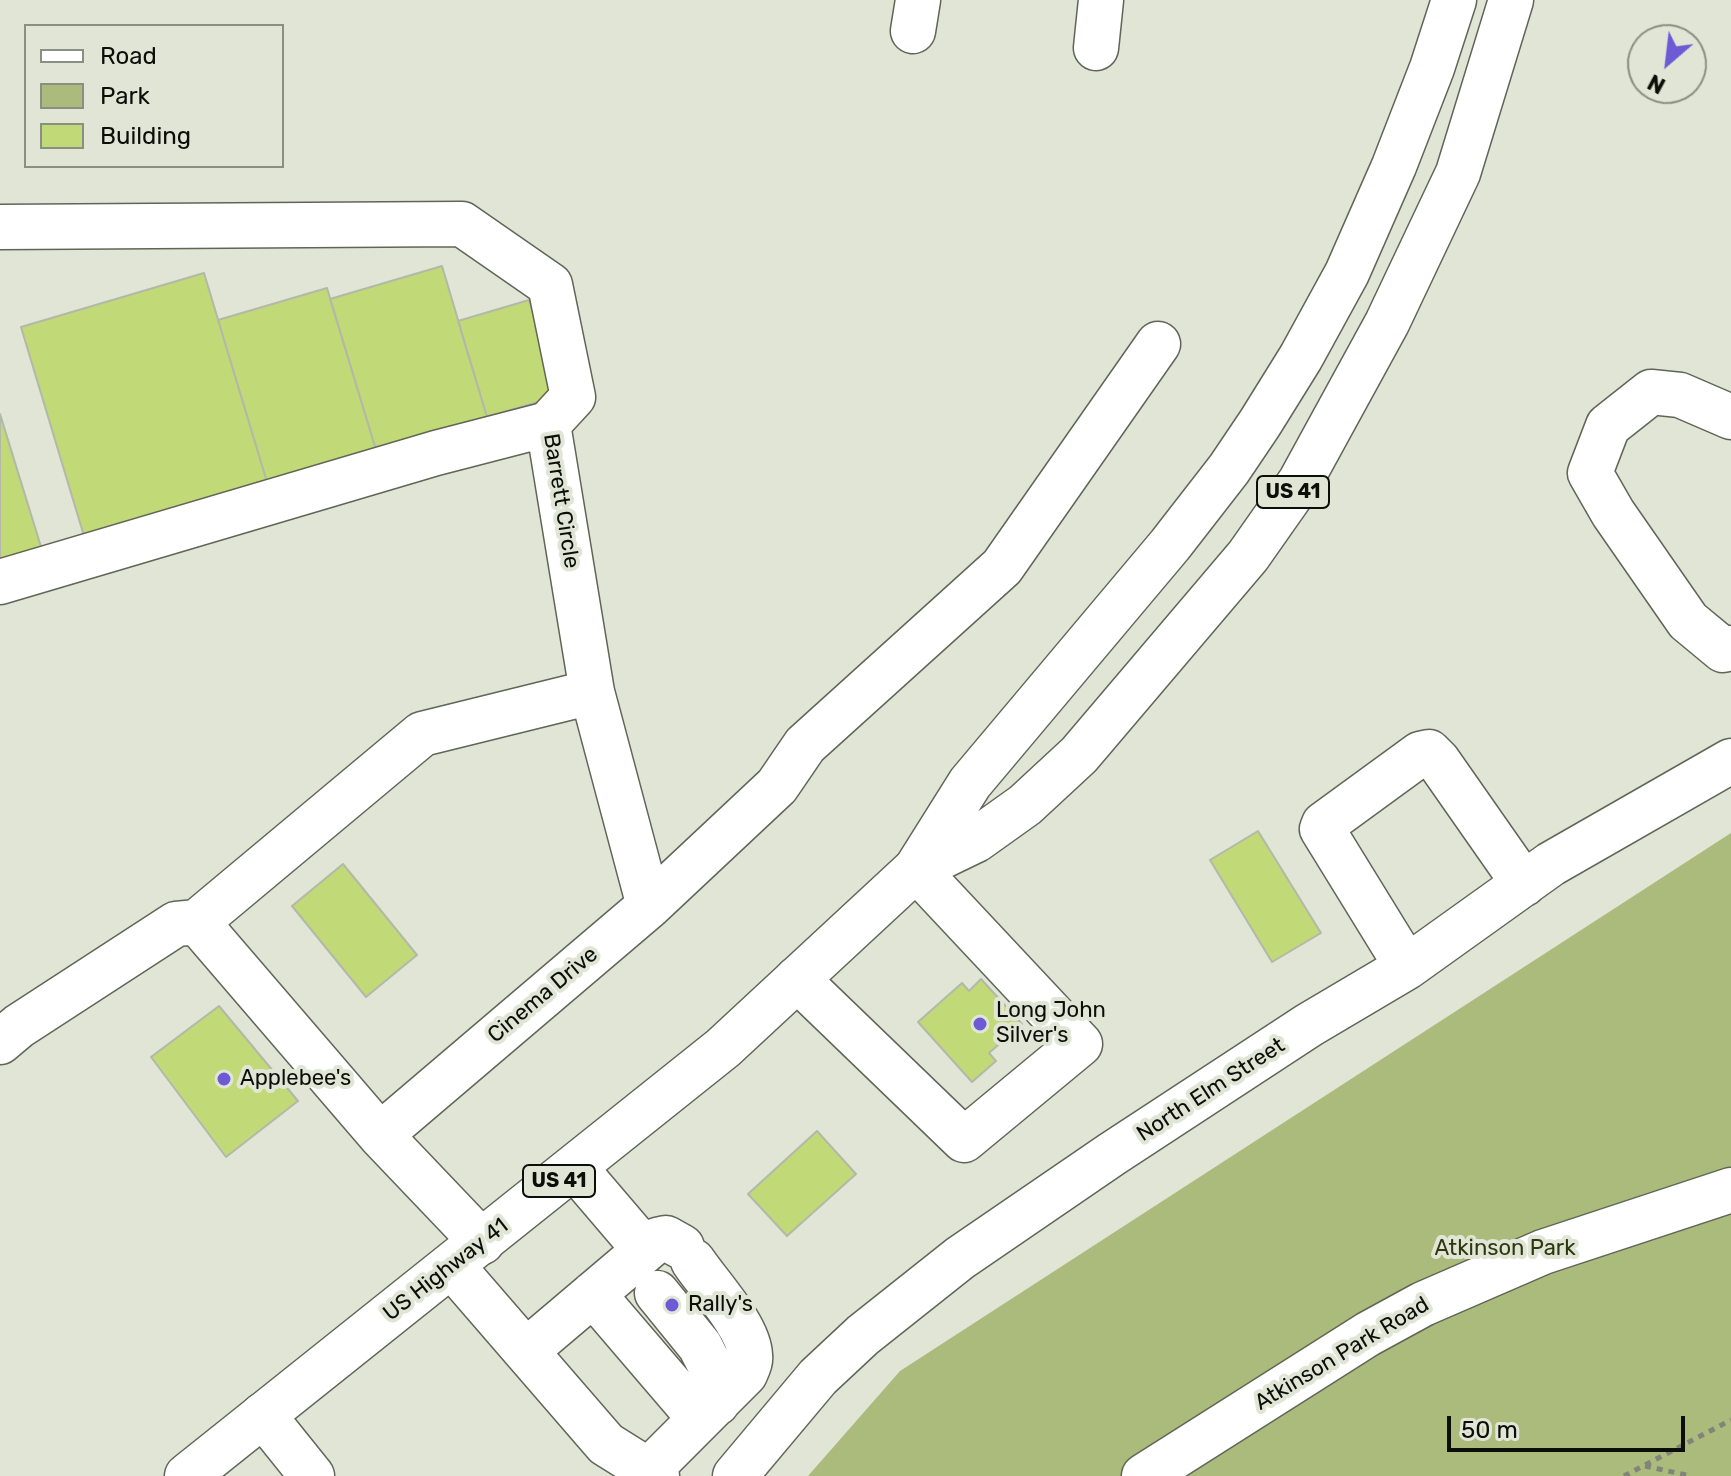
<!DOCTYPE html>
<html>
<head>
<meta charset="utf-8">
<style>
	body { margin:0 }
	#map { position:relative; width:1731px; height:1476px; overflow:hidden; background:#e0e5d5; font-family:Rubik,sans-serif }
	canvas { display:block }
	.legend { position:absolute; left:24px; top:24px; width:260px; height:144px; box-sizing:border-box; background:#e0e5d5; border:2px solid #8b8f83; margin:0; padding:10px 14px; list-style:none; font-size:24px; color:#0c0e09 }
	.legend li { display:flex; align-items:center; gap:16px; height:40px }
	.legend b { width:40px; border:2px solid #8b8f83 }
	.north { position:absolute; left:1627px; top:24px; width:80px; height:80px; box-sizing:border-box; background:#e0e5d5; border:2px solid #8b8f83; border-radius:50%; rotate:208deg; font-size:22px; font-weight:700; line-height:32px; text-align:center; color:#0c0e09 }
	.north::after { content:''; display:block; margin:auto; width:28px; height:36px; background:#6e5ad4; clip-path:polygon(50% 0,100% 100%,50% 72%,0 100%) }
	.scale { position:absolute; left:1447px; top:1416px; width:238px; height:36px; box-sizing:border-box; border:4px solid #0c0e09; border-top:0; padding-left:10px; font-size:24px; line-height:28px; white-space:nowrap; color:#0c0e09; -webkit-text-stroke:6px #e0e5d5; paint-order:stroke }
</style>
</head>
<body>
<div id="map">
<canvas width="1731" height="1476"></canvas>
<ul class="legend">
<li><b style="height:10px;background:#fff"></b>Road</li>
<li><b style="height:22px;background:#aabb7b"></b>Park</li>
<li><b style="height:22px;background:#c1d976"></b>Building</li>
</ul>
<div class="north">N</div>
<div class="scale">50 m</div>
</div>
<script>
const g = document.querySelector('canvas').getContext('2d');
g.lineJoin = 'round';
function fill(path, color) {
  g.fillStyle = color;
  g.fill(path, 'evenodd');
}
function strokePath(path, color, width, dash) {
  g.strokeStyle = color;
  g.lineWidth = width;
  g.lineCap = dash ? 'butt' : 'round';
  g.setLineDash(dash || []);
  g.stroke(path);
}
function label(font, color, halo, rows, align = 'center') {
  g.font = font + ' Rubik,sans-serif';
  g.lineWidth = 8;
  g.setLineDash([]);
  g.textBaseline = 'middle';
  g.strokeStyle = halo;
  g.fillStyle = color;
  for (const [text, x, y, turn = 0] of rows) {
    g.save();
    g.translate(x, y);
    g.rotate((+turn || 0) * Math.PI / 180);
    g.textAlign = isNaN(turn) ? turn : align;
    if (halo) g.strokeText(text, 0, 0);
    g.fillText(text, 0, 0);
    g.restore();
  }
}
fill(new Path2D(`
	M 1731,833 L 1731,1476 L 808,1476 L 900,1371 Z`), '#aabb7b');
const building = new Path2D(`
	M 442,266 L 487,417 L 376,450 L 330,299 Z
	M 204,273 L 267,482 L 84,536 L 21,327 Z
	M 327,288 L 376,450 L 267,482 L 218,320 Z
	M 529,300 L 558,396 L 487,417 L 458,321 Z
	M 0,414 L 42,550 L 0,563 Z
	M 1258,831 L 1321,933 L 1272,962 L 1210,860 Z
	M 343,864 L 417,955 L 366,997 L 292,906 Z
	M 981,979 L 1022,1024 L 989,1053 L 996,1061 L 972,1082 L 918,1022 L 962,983 L 969,991 Z
	M 219,1006 L 298,1101 L 226,1157 L 151,1057 Z
	M 817,1131 L 856,1174 L 787,1236 L 748,1194 Z`);
fill(building, '#c1d976');
strokePath(building, '#b3b8a9', 2);
const minor = new Path2D(`
	M 913,31 L 918,0
	M 1096,48 L 1101,0
	M 0,227 L 462,224 L 550,285 L 573,397 L 548,424 L 592,692 L 649,906
	M 1731,417 L 1680,395 L 1651,392 L 1608,426 L 1590,473 L 1613,513 L 1688,621 L 1723,650 L 1731,648
	M 0,582 L 436,453 L 548,424
	M 197,922 L 422,734 L 592,692
	M 1407,967 L 1322,829 L 1324,824 L 1420,754 L 1429,752 L 1438,761 L 1524,884
	M 797,979 L 964,1140 L 1080,1044 L 916,869
	M 0,1042 L 19,1026 L 176,924 L 197,922 L 380,1135 L 482,1242
	M 380,1135 L 649,906 L 777,786 L 805,745 L 1002,567 L 1158,344
	M 575,1168 L 645,1250
	M 452,1266 L 606,1444 L 657,1476
	M 657,1293 L 700,1346 L 716,1377 L 717,1403
	M 593,1294 L 700,1419
	M 526,1351 L 657,1240 L 666,1238 L 682,1247
	M 263,1415 L 312,1476
	M 648,1471 L 745,1374 C 748,1367 751,1362 750,1355 C 749,1327 709,1285 693,1261
	M 735,1476 L 818,1377 L 863,1335 L 960,1258 L 1112,1154 L 1309,1025 L 1407,967 L 1551,864 L 1731,761
	M 1144,1476 L 1368,1334 L 1423,1304 L 1543,1252 L 1731,1190`);
const highway = new Path2D(`
	M 916,869 L 976,840 L 1025,805 L 1079,755 L 1248,556 L 1300,482 L 1387,323 L 1458,173 L 1511,0
	M 187,1476 L 723,1048 L 916,869 L 970,783 L 1170,545 L 1229,469 L 1260,423 L 1301,357 L 1347,273 L 1394,166 L 1432,68 L 1454,0`);
strokePath(minor, '#616557', 47);
strokePath(highway, '#616557', 47);
strokePath(new Path2D(`
	M 1645,1466 L 1691,1476
	M 1624,1476 L 1731,1420`), '#808479', 5, [6, 6]);
strokePath(minor, '#fff', 44);
strokePath(highway, '#fff', 44);
for (const [x, y, r, color] of [
	[980,1024,8,"#6e5ad4"],
	[224,1079,8,"#6e5ad4"],
	[672,1305,8,"#6e5ad4"]
]) {
  const dot = new Path2D();
  dot.arc(x, y, r, 0, 2 * Math.PI);
  g.fillStyle = color;
  g.fill(dot);
  strokePath(dot, '#e0e5d5', 3);
}
for (const [x, y, w] of [
	[1293,492,72],
	[559,1181,72]
]) {
  const box = new Path2D();
  box.roundRect(x - w / 2, y - 16, w, 32, 6);
  g.fillStyle = '#e0e5d5';
  g.fill(box);
  strokePath(box, '#0c0e09', 2);
}
label('bold 20px', '#0c0e09', null, [
	["US 41",1293,492],
	["US 41",559,1181]
]);
label('22px', '#0c0e09', '#e0e5d5', [
	["Barrett Circle",561,501,81],
	["Cinema Drive",543,995,-40],
	["North Elm Street",1211,1090,-33],
	["US Highway 41",446,1270,-38],
	["Atkinson Park Road",1342,1354,-31]
]);
label('22px', '#0c0e09', '#e0e5d5', [
	["Long John",996,1011],
	["Silver's",996,1036],
	["Applebee's",240,1079],
	["Rally's",688,1305]
], 'left');
label('22px', '#2e370e', '#e0e5d5', [
	["Atkinson Park",1505,1249]
]);
</script>
</body>
</html>
